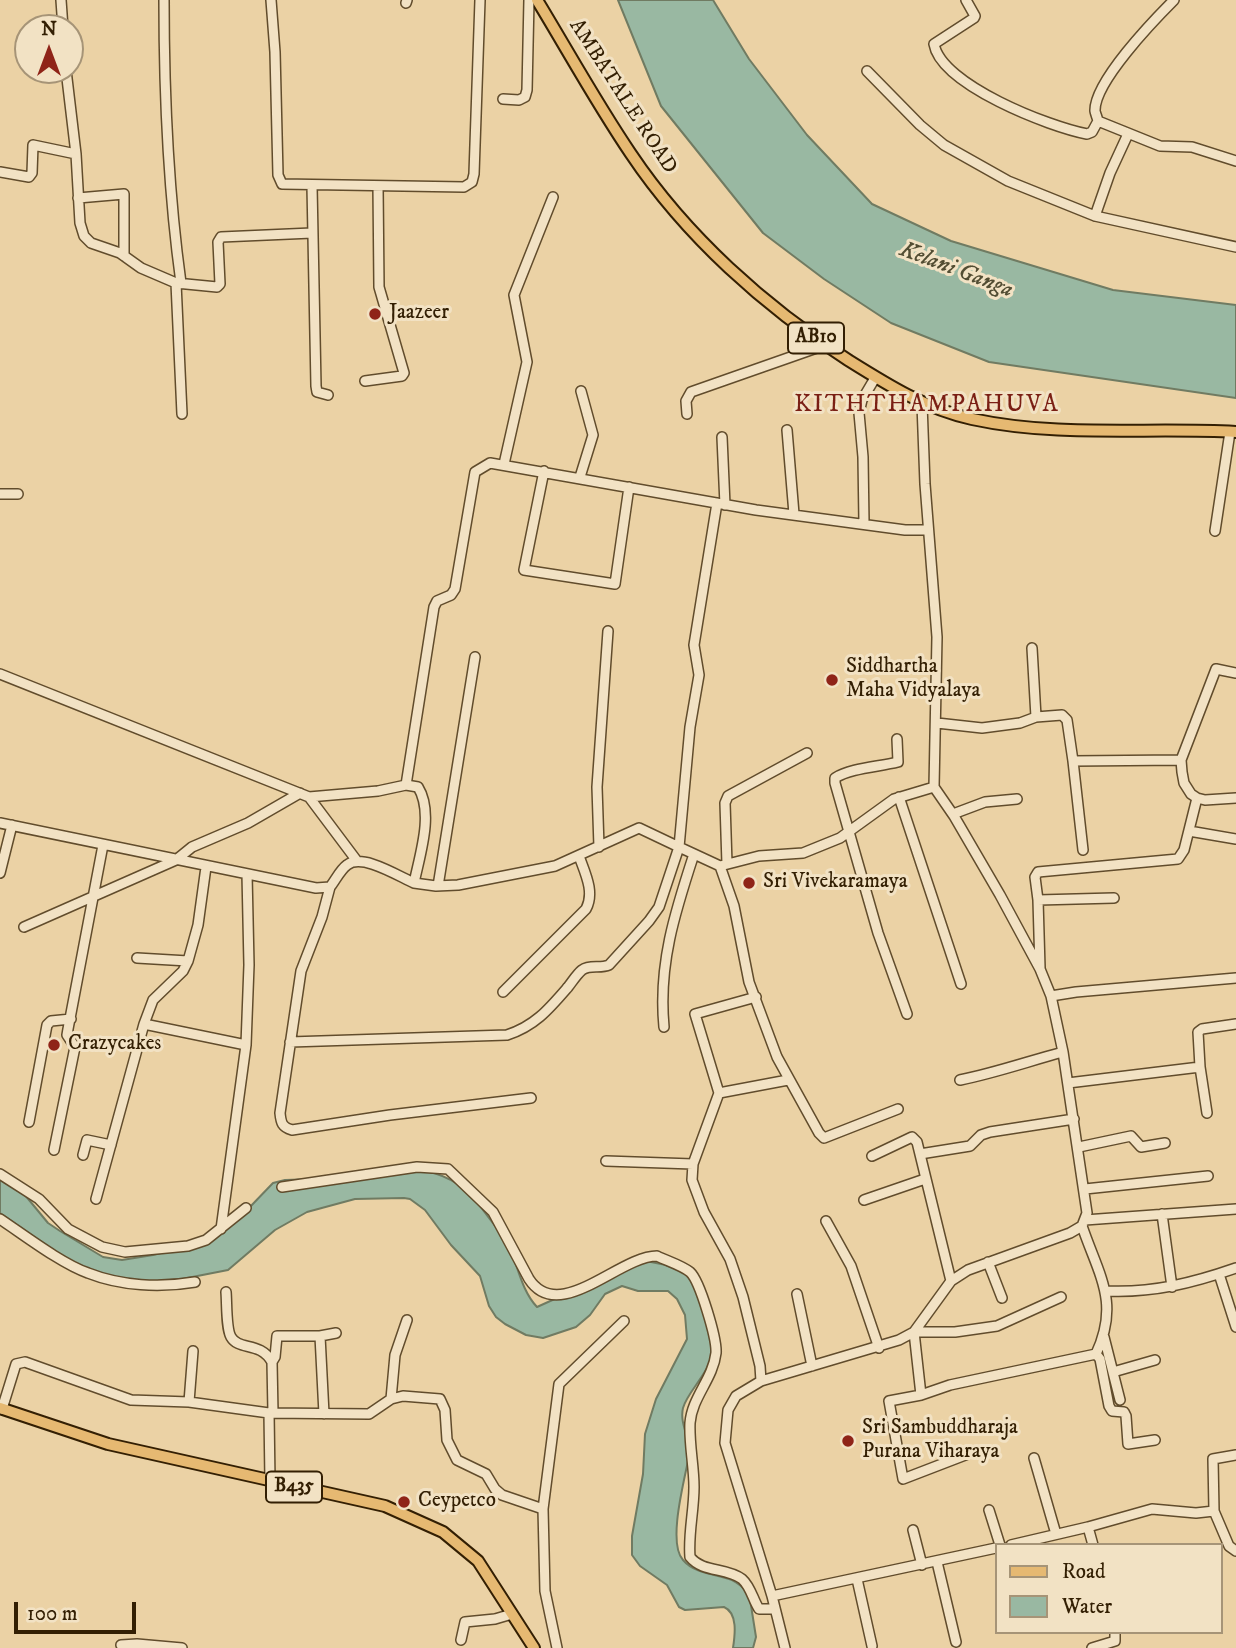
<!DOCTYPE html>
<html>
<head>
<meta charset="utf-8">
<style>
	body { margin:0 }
	#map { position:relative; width:1236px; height:1648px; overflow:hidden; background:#ebd2a5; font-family:"IM FELL DW Pica",serif }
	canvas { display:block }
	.legend { position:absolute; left:995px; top:1543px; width:228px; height:91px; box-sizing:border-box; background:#f2e2c4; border:2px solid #a69477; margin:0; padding:9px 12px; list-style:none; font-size:21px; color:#331f03 }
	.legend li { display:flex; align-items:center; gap:14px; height:35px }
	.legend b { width:35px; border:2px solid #a69477 }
	.north { position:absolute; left:14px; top:14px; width:70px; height:70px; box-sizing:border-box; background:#f2e2c4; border:2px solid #a69477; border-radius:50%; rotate:0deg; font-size:19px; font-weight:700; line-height:28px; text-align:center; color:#331f03 }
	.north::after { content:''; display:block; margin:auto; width:24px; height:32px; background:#8f2418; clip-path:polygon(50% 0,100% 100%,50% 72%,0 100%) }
	.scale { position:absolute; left:14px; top:1602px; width:122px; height:32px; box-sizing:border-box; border:4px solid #331f03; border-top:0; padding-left:9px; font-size:21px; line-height:24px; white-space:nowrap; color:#331f03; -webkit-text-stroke:5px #f2e2c4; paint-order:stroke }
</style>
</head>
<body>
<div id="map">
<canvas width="1236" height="1648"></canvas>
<ul class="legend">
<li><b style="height:9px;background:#e6b972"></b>Road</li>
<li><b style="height:19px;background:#99b8a2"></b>Water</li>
</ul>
<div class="north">N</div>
<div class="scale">100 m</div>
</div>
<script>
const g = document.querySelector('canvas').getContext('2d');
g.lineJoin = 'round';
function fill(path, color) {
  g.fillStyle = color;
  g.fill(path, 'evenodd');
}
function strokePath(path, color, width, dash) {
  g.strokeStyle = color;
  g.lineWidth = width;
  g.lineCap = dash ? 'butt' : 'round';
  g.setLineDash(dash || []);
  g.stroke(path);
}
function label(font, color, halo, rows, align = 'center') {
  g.font = font + ' "IM FELL DW Pica",serif';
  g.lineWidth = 6;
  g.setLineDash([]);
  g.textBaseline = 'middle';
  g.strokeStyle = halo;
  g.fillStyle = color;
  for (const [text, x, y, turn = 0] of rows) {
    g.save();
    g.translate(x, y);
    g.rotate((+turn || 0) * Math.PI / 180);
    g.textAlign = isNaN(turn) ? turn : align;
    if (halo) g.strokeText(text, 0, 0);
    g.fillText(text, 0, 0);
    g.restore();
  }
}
const water = new Path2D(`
	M 618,0 L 713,0 L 749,59 L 807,135 L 872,204 L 951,241 L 1113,290 L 1236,305 L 1236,398 L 989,362 L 891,323 L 824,279 L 763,233 L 661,106 Z
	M 420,1170 C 455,1176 469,1190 489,1218 C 495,1226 503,1235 508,1244 C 518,1265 521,1290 537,1307 L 641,1260 L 666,1265 L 684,1272 L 694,1280 C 697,1305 714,1325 712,1351 C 710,1374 688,1390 683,1408 C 679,1425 692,1440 689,1456 C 685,1478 667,1543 683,1560 C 695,1574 716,1574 732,1580 C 738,1583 744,1588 749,1593 L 756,1637 L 753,1648 L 733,1648 C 735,1635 738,1613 724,1607 L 685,1610 L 679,1607 L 667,1585 L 640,1566 L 632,1555 L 632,1536 L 643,1474 L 645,1434 L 656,1399 L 687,1339 L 685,1315 L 677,1299 L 668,1291 L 638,1291 L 622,1286 L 605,1294 L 590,1315 L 576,1327 L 543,1338 L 526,1335 L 505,1324 L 496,1317 L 489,1306 L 480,1276 L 451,1245 L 425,1210 L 410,1199 L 404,1198 L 355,1199 L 307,1212 L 275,1230 L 228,1270 L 182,1279 L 145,1282 L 102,1275 L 69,1261 L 0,1213 L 0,1178 L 20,1189 L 48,1223 L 60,1231 L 103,1257 L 122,1260 L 153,1255 L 209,1241 L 248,1209 L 273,1183 L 285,1180 L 375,1177 Z`);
fill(water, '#99b8a2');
strokePath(water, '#707b62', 2);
const minor = new Path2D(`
	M 61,0 L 63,28
	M 164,0 C 164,95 168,189 181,283
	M 271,0 L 275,52 L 278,175 L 282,184 L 464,187 L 472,182 L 474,174 L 480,0
	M 966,0 L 975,16 L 974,18 L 934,44 C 941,85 1050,127 1087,134 L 1092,132 L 1098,121 C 1098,120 1095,112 1095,111 C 1094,82 1154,20 1174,0
	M 406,3 L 407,0
	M 66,70 L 76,154 L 80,223 L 84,236 L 91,243 L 120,253 L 141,268 L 176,283 L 217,287 L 220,284 L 218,242 L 221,237 L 312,233
	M 867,71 L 920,125 L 944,145 L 1008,181 L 1095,216 L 1236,247
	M 503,99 L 519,100 L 525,97 L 527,90 L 529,0
	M 1098,121 L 1160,146 L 1192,147 L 1236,161
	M 0,172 L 29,177 L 32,173 L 33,145 L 76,154
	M 312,186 L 316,386 L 317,392 L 328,395
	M 78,198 L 124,194 L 124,256
	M 1095,216 L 1110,173 L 1128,134
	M 176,283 L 182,414
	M 365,381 L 402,376 L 404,373 L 379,287 L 378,186
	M 687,414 L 686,401 L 691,392 L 825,345
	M 787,430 L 794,514
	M 722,437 L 725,505
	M 504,464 L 527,362 L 514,295 L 553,197
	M 544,471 L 524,570 L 615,584 L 629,487
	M 580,477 L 593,435 L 581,391
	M 0,494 L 18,494
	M 717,503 L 694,645 L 699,675 L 690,727 L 679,847 L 720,866 L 734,906 L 749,982 L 777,1057 L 819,1133 L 824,1138 L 898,1109
	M 864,523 L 863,457 L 859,413 L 862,400 L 875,378
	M 1215,531 L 1230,432
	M 1032,648 L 1036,717
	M 1236,673 L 1216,669 L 1181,760 L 1182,772 L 1184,783 L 1191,794 L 1197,798 L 1205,800 L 1236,798
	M 0,674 L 309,797 L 378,791 L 406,785
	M 937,723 L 982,728 L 1020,723 L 1036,717 L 1062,715 L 1067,720 L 1073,761 L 1181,760
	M 897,739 L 898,762 C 878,767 851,768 835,778 L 835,783 L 878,933 L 907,1014
	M 1073,761 L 1083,850
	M 309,797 L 357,861
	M 899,797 L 961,984
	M 953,814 L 985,802 L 1017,799
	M 0,823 L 316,888 L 330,887 C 335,881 340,870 347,865 C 362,853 398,876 414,883 C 420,854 434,813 418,787 L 406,785 L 434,607 L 437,601 L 451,595 L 455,589 L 475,472 L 490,463 L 756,510 L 905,530 L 928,530
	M 1189,831 L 1236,839
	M 599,847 L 597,787 L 608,631
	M 727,864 L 725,803 L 728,796 L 807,753
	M 720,866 L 759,856 L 803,853 L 840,838 L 894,799 L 934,787
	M 0,873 L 12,825
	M 438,886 L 475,657
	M 330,887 L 322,917 L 301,971 L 280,1113 C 281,1123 282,1127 292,1130 L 390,1115 L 531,1098
	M 1038,900 L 1035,877 L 1038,872 L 1178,859 L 1184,850 L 1197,798
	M 24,927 L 176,860 L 192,847 L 248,823 L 300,793
	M 137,958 L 188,961
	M 1040,968 L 1038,900 L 1114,898
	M 503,992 L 586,909 C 595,892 585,873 579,856
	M 1051,996 L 1076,992 L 1236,978
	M 756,997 L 695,1014 L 719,1093 L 693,1164 L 692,1180 L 704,1212 L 730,1259 L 743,1297 L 760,1366 L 761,1381
	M 144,1024 L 246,1045
	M 664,1027 C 658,965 675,912 694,854
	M 290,1042 L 507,1035 C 535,1026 549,1009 568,987 C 572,982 577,974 582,970 C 590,964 600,969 609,965 L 649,921 L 659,907 L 679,847 L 639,828 L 555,866 L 458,885 L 436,886 L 414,883
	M 960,1080 C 995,1073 1029,1061 1063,1052
	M 1068,1083 L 1200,1067
	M 719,1093 L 788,1080
	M 1207,1113 L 1200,1067 L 1198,1032 L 1202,1029 L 1236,1024
	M 29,1122 L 47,1025 L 51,1021 L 71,1019
	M 1079,1147 L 1131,1136 L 1141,1147 L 1165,1143
	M 54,1150 L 75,1047 L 67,1035 L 68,1029 L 103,845
	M 920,1154 L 970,1146 L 981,1135 L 990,1132 L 1074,1119
	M 83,1155 L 87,1140 L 111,1145
	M 872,1156 L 912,1137 L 917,1142 L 951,1281
	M 606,1161 L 693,1164
	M 0,1174 L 39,1199 L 68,1229 L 102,1247 L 125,1252 L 188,1246 L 206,1240 L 246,1208
	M 282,1187 L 417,1167 L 448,1169 L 493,1212 L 529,1279 C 559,1325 619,1256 657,1256 C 667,1261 681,1265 690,1272 C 700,1281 717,1339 716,1353 C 713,1379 692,1397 690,1423 C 689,1444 694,1466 694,1487 C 694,1511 688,1534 690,1557 C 703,1573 726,1567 742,1579 C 751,1587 753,1600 759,1609 L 775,1609
	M 1085,1189 L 1208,1176
	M 96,1199 L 144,1024 L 153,1000 L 183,971 L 188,961 L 198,925 L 206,867
	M 864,1200 L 925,1179
	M 1162,1214 L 1172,1287
	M 0,1219 C 24,1235 62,1264 88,1273 C 121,1286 160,1288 195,1282
	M 1085,1220 L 1236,1209
	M 826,1221 L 851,1266 L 879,1348
	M 221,1229 L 246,1045 L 249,965 L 247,874
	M 988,1262 L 1002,1298
	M 1219,1274 L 1236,1327
	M 1107,1291 C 1153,1293 1193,1283 1236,1268
	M 226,1292 C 227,1303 226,1329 231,1337 C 239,1351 260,1341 272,1362 L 273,1413
	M 797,1294 L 812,1366
	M 320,1336 L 324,1414
	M 1104,1337 L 1120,1400
	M 1096,1354 L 1100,1359 L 1109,1406 L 1112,1411 L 1124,1412 L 1126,1416 L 1128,1444 L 1155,1440
	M 272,1362 L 275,1357 L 277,1336 L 320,1336 L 336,1333
	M 1113,1372 L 1155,1360
	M 921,1395 L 914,1332 L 955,1332 L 997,1326 L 1061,1297
	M 391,1399 L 395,1355 L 407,1320
	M 189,1402 L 193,1351
	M 2,1409 L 16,1364 L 25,1362 L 131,1400 L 189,1402 L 269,1413 L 369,1414 L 391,1399 L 403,1396 L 440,1399 L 445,1410 L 447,1440 L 457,1460 L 486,1474 L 495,1489 L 502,1495 L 543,1509
	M 269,1413 L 270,1481
	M 968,1454 L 903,1479 L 889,1401 L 921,1395 L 950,1385 L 1096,1354 C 1120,1302 1099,1276 1082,1226
	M 1034,1458 L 1056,1534
	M 989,1510 L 1000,1545
	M 1214,1511 L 1213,1459 L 1236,1455
	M 1088,1527 L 1152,1509 L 1196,1513 L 1214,1511 L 1229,1546 L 1236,1551
	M 913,1530 L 922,1565
	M 1011,1545 L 1088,1527 L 1093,1545
	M 937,1562 L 956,1642
	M 857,1579 L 872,1646
	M 772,1596 L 996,1548
	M 461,1640 L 465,1622 L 495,1619 L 512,1614
	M 121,1645 L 137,1644 L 182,1648
	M 557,1648 L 545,1591 L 543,1509 L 559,1384 L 624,1321
	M 785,1648 L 772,1596 L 725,1443 L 728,1410 L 736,1396 L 761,1381 L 899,1340 L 914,1332 L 951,1281 L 968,1270 L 1070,1233 L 1082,1226 L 1087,1213 L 1063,1052 L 1051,996 L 1040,969 L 1000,895 L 954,816 L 934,787 L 937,637 L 925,484 L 922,404
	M 1092,1648 L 1115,1641 L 1115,1632`);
const major = new Path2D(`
	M 537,0 C 568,51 597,104 631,154 C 686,236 765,307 848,360 C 888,385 926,409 972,419 C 1060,438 1147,427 1236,432
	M 0,1408 L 108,1444 L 385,1506 L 443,1532 L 478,1561 L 534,1648`);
strokePath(minor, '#614c2c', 12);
strokePath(major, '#331f03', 14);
strokePath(minor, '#f2e2c4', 9);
strokePath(major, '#e6b972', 10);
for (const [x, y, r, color] of [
	[375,314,7,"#8f2418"],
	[832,680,7,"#8f2418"],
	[749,883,7,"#8f2418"],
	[54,1045,7,"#8f2418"],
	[848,1441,7,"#8f2418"],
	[404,1502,7,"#8f2418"]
]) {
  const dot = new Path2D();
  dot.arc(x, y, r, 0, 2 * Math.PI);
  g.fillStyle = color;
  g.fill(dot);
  strokePath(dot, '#f2e2c4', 2.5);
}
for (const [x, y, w] of [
	[816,338,56],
	[294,1487,56]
]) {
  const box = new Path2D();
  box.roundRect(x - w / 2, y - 15.5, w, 31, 5);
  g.fillStyle = '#f2e2c4';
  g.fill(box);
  strokePath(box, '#331f03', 2);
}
label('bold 19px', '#331f03', null, [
	["AB10",816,338],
	["B435",294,1487]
]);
label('21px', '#331f03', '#f2e2c4', [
	["AMBATALE ROAD",622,97,57]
]);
label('21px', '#331f03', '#f2e2c4', [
	["Jaazeer",389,314],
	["Siddhartha",846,668],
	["Maha Vidyalaya",846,692],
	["Sri Vivekaramaya",763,883],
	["Crazycakes",68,1045],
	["Sri Sambuddharaja",862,1429],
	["Purana Viharaya",862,1453],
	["Ceypetco",418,1502]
], 'left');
label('italic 23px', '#524d33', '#f2e2c4', [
	["Kelani Ganga",956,271,21]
]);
g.letterSpacing = '2px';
label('24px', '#7a1f14', '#f2e2c4', [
	["KITHTHAMPAHUVA",927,406]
]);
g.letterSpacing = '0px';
</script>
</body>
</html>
